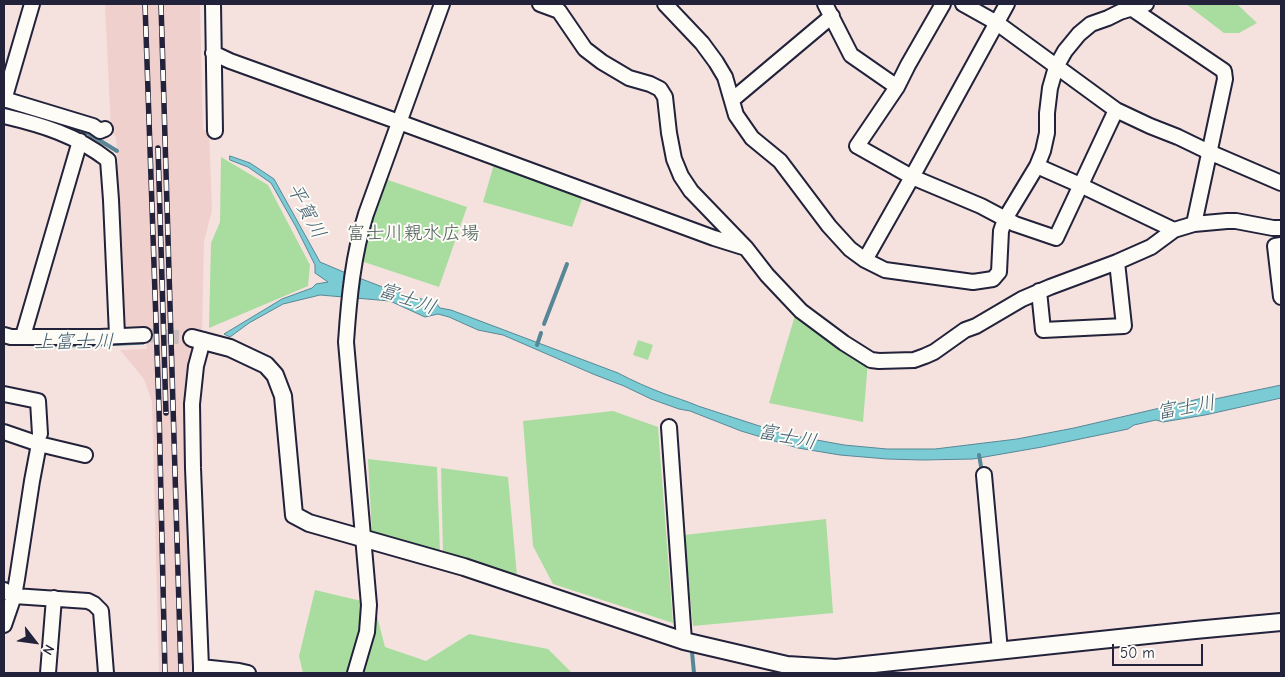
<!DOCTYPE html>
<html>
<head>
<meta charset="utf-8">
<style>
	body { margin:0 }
	#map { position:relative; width:1285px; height:677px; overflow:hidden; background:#f5e2de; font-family:"Comic Neue",sans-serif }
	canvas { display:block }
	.frame { position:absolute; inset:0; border:5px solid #22223b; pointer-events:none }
	.north { position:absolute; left:10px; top:617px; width:50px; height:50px; -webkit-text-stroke:4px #fdfcf7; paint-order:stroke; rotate:120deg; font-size:14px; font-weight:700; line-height:20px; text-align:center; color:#22223b }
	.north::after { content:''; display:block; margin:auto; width:18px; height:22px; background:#22223b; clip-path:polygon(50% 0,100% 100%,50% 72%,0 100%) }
	.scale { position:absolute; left:1112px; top:644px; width:91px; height:22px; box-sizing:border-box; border:2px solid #22223b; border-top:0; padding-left:6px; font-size:15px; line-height:18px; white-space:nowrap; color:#22223b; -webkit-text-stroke:4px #fdfcf7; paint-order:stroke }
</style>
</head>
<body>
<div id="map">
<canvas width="1285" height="677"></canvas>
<div class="frame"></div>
<div class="north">N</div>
<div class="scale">50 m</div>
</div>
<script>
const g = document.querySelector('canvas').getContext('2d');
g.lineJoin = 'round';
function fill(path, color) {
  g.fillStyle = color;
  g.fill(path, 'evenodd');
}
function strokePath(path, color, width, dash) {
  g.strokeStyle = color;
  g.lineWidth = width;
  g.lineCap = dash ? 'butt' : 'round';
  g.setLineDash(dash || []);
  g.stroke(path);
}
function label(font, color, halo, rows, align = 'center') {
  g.font = font + ' "Comic Neue","Klee One",sans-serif';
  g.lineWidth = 4;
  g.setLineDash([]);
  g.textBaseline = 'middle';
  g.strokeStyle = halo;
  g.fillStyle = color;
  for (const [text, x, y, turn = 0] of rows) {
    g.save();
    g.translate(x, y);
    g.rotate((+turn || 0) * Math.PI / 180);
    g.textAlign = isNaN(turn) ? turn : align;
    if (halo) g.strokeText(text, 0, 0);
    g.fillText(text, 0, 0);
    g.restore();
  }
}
fill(new Path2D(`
	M 105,4 L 200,4 L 203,130 L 209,130 L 212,210 L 204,242 L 202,334 L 191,344 L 187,398 L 187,484 L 193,673 L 159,673 L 152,402 L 144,379 L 120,350 L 147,349 L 145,326 L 123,328 L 112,170 L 118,164 L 116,138 L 111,131 Z`), '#efd0cd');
fill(new Path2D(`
	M 1186,4 L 1237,4 L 1257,23 L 1239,33 L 1224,33 Z
	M 221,157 L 268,185 L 310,265 L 308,286 L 209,328 L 211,243 L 220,222 Z
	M 494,164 L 584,194 L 572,227 L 483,202 Z
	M 385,179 L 467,207 L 439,287 L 361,261 L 364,239 Z
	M 796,312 L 816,331 L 868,361 L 863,422 L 769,403 Z
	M 638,340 L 653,345 L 648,360 L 633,355 Z
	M 613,411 L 658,427 L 673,623 L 553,584 L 533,546 L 523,421 Z
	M 368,459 L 437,467 L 440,554 L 372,533 Z
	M 441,468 L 508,477 L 517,576 L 443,553 Z
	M 826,519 L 833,613 L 693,626 L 684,535 Z
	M 315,590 L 374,604 L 385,647 L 426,661 L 469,634 L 548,649 L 572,673 L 303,673 L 299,656 Z`), '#a8dd9f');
const water = new Path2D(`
	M 230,156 L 250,163 L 274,179 L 320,262 L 346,273 L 393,291 L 436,303 L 440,308 L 451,310 L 618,373 C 633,381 649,388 665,394 C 676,398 687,401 698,406 L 784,434 L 844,445 L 887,449 L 935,449 L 1017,439 L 1074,428 L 1203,398 L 1215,399 L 1281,385 L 1281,398 L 1205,415 L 1163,422 L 1156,420 L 1134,425 L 1128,429 L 1042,447 L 973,459 L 922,460 L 887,459 L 840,455 L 798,448 L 741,431 L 690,411 L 679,409 L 651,399 L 624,386 L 593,374 L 503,335 L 478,330 L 449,317 L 438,314 L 425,317 L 390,301 L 320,295 L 283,304 L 249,323 L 230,337 L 224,334 L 282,299 L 312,288 L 316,284 L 328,282 L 315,273 L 315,265 L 296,227 L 271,183 L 248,167 L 230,160 Z
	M 4,339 L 144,340 L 144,344 L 83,347 L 9,345 L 4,343 Z`);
fill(water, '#7acbd3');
strokePath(water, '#578796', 1);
strokePath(new Path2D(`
	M 63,124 L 86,132 L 117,151
	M 544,324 L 567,264
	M 537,345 L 541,333
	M 979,455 L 982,472
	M 692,652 L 694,673`), '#578796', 4);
strokePath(new Path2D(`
	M 144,335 L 192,338`), '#cbbcbd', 14, [14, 7]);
const minor = new Path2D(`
	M 213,4 L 215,131
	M 540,4 L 559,11 L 585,49 L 602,62 L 629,78 L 650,84 L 660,89 L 665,97 L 669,133 L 674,159 L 681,176 L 691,191 L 746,248 L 767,275 L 801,311 L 844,343 L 871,360 L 879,361 L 914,360 L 925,356 L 934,352 L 965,330 L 976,326 L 1022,299 L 1050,287 L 1117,262 L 1151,247 L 1174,230 L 1194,224 L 1227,221 L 1236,221 L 1273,228 L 1281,228
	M 665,4 L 702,43 L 716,62 L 725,77 L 736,115 L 752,138 L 780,161 L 829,226 L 850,249 L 865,260 L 885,270 L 973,282 L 993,279 L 999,272 L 1001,231 L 1005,219 L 1037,166 L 1043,151 L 1047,133 L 1047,113 L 1050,88 L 1056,67 L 1065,51 L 1079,34 L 1091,24 L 1108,18 L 1120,12 L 1146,4
	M 825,4 L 851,55 L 897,87
	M 943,4 L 908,65 L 897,87 L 857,146 L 912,177 L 981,206 L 1015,224 L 1056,238 L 1116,110
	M 963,4 L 997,23 L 1116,110 L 1150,126 L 1178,137 L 1209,152 L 1281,183
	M 1131,8 L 1224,71 L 1225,79 L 1194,224
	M 213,53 L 230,61 L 399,122 L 714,238 L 746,248
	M 4,99 L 93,126 L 100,131 L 105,129
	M 4,100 L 32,4
	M 732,100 L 832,16
	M 4,116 C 42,125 76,135 108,160 L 111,200 L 117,335
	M 1037,166 L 1080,185 L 1174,230
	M 1281,245 L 1275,246 L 1281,297
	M 865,260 L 912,177 L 1007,4
	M 1039,291 L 1043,330 L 1124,326 L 1117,262
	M 4,335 L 11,337 L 100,337 L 144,335
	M 23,336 L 80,141
	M 4,394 L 38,401 L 40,434
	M 669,427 L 684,641
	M 4,432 L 39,444 L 85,455
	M 984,475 L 1000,651
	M 4,590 L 14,596 L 88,601 L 94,604 L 101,611 L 106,673
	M 4,625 L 14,596 L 17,579 L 32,481 L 39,444
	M 201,667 L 193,468 L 192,404 L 196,366 L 203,340
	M 48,673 L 54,598
	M 201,673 L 201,667 L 239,671 L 248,673
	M 355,673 L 367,632 L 369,605 L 346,342 C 349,298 353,255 366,214 L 442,4`);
const tertiary = new Path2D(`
	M 192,338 L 230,348 L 266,365 L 275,375 L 283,396 L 294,515 L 309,523 L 464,567 L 684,641 L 787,665 L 836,668 L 1195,630 L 1281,622`);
strokePath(minor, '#22223b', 18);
strokePath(tertiary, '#22223b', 20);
strokePath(minor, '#fdfcf7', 14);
strokePath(tertiary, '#fdfcf7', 16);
const rail = new Path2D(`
	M 145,4 L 159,409 L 165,673
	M 161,4 L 181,673
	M 158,148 L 166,413`);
strokePath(rail, '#22223b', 5.5);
strokePath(rail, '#fdfcf7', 4, [11]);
label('19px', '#4a5a59', '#fdfcf7', [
	["富士川親水広場",413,234]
]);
label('italic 20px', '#415d70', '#fdfcf7', [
	["平賀川",306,211,62],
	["富士川",407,299,19],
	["上富士川",74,342],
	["富士川",1186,408,-10],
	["富士川",787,437,11]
]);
</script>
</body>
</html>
